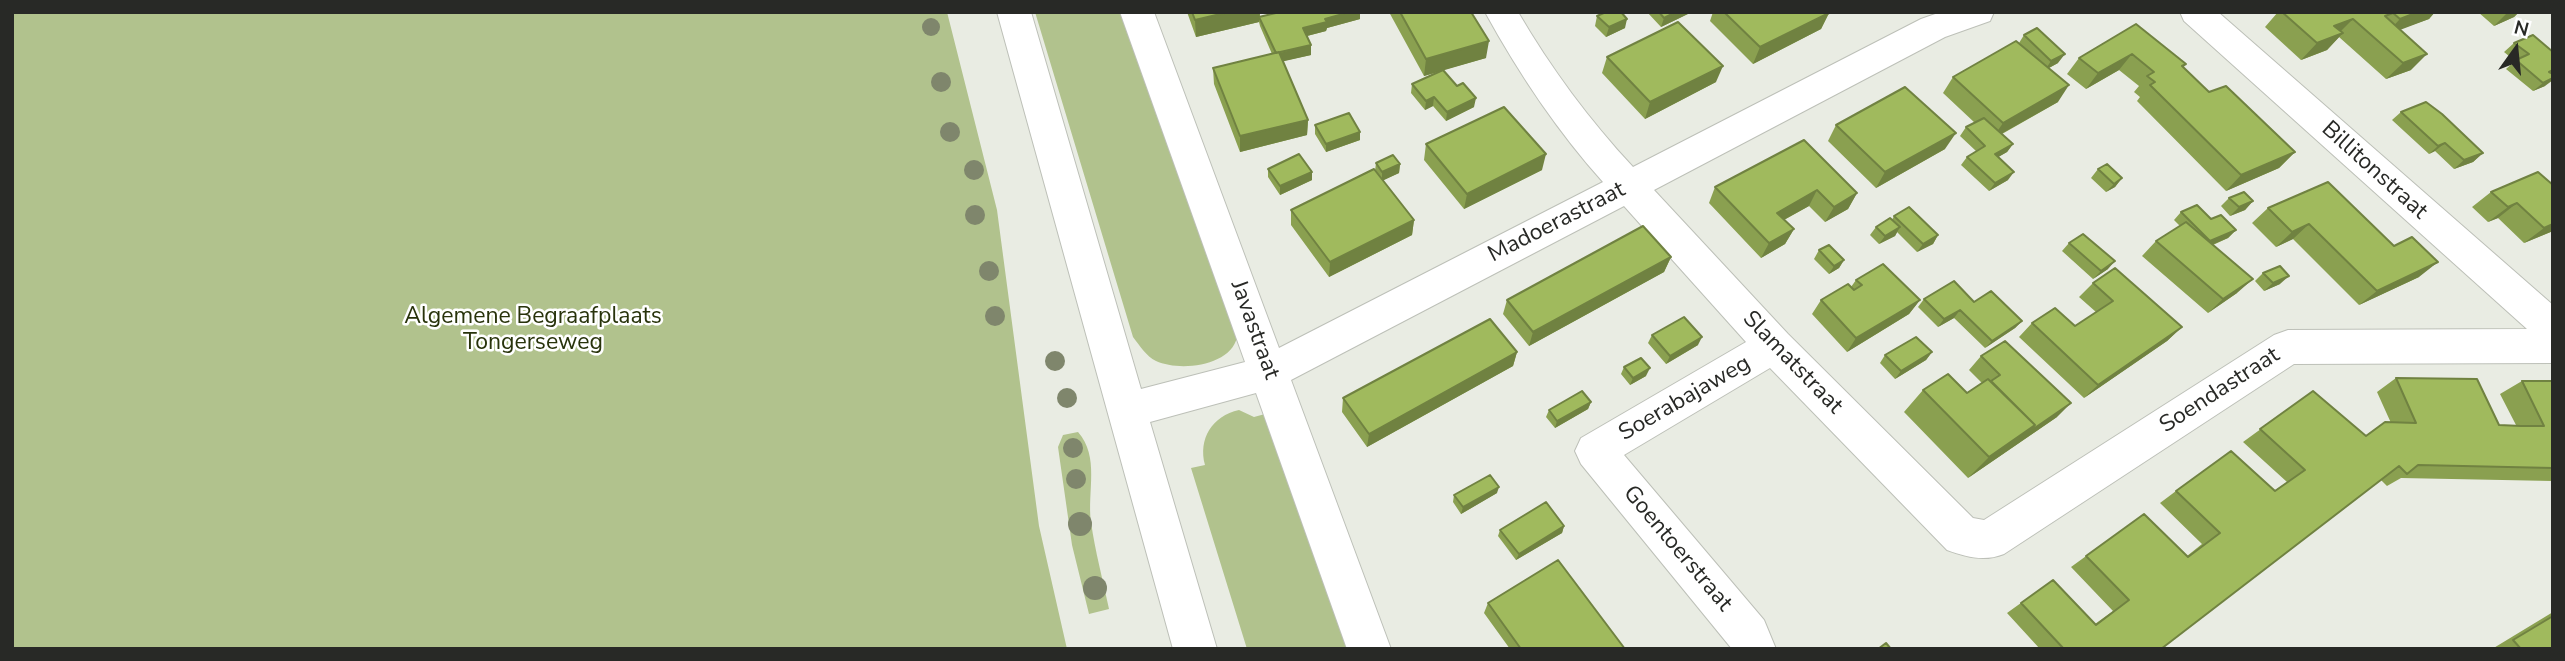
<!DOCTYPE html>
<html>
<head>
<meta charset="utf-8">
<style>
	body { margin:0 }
	#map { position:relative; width:2565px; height:661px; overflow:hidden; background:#e9ece3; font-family:"Nunito Sans",sans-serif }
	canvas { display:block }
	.frame { position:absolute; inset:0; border:14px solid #282926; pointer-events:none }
	.north { position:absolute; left:2481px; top:14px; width:70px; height:70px; -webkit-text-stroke:5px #fff; paint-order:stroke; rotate:15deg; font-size:19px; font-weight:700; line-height:28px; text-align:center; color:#282926 }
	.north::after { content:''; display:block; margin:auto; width:24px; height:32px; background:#282926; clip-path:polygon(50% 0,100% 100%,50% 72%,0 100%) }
</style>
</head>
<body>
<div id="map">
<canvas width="2565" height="661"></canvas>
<div class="frame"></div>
<div class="north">N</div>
</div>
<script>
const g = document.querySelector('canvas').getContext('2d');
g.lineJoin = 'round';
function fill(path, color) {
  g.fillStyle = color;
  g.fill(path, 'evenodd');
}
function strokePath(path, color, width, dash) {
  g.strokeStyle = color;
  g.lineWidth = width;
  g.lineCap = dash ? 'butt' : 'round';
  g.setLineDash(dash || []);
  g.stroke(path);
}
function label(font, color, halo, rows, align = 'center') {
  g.font = font + ' "Nunito Sans",sans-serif';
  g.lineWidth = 5;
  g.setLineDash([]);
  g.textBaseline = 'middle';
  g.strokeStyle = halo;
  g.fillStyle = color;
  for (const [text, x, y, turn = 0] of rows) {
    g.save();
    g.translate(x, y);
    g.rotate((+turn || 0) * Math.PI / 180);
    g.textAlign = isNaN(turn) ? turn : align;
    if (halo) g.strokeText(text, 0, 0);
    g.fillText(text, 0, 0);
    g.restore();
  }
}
fill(new Path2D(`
	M 12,12 L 947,12 L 997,210 L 1039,526 L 1067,649 L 12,649 Z
	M 1035,12 L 1122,12 L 1237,337 C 1231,366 1180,372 1156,361 C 1146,356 1140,346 1133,337 Z
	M 1239,410 L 1254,417 L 1265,414 L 1348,649 L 1247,649 L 1191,468 L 1205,465 C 1198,439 1212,416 1239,410 Z
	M 1078,432 C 1100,457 1087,491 1091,522 C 1095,551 1103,580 1109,609 L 1089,614 L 1072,545 L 1058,447 L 1063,435 Z`), '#b1c28d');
const minor = new Path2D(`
	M 997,12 L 1031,12 L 1141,389 L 1245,362 L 1120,12 L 1154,12 L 1279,348 L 1603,182 C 1557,131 1518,72 1485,12 L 1518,12 C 1550,67 1590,121 1633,167 L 1921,19 L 1941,12 L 1994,12 L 1990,21 L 1945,37 L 1654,190 L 1788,334 L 1973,518 L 1984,520 L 2274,335 L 2288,330 L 2527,329 L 2184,21 L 2180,12 L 2218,12 L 2553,305 L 2553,363 L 2294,364 L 2004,554 C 1984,562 1967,557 1947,550 L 1770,368 L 1624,455 L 1764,620 L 1776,649 L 1732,649 L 1581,464 L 1575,451 L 1581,438 L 1746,342 L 1624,206 L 1291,380 L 1391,649 L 1347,649 L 1256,393 L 1150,422 L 1217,649 L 1173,649 Z`);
strokePath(minor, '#bdc0b8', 2);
fill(minor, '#fff');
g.fillStyle = '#7f866c';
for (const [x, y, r] of [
	[931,27,9],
	[941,82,10],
	[950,132,10],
	[974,170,10],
	[975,215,10],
	[989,271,10],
	[995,316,10],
	[1055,361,10],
	[1067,398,10],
	[1073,448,10],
	[1076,479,10],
	[1080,524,12],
	[1095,588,12]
]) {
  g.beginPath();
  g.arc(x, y, r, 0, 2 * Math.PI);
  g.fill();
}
fill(new Path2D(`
	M 1187,12 L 1260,12 L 1260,17 L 1280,12 L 1360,12 L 1360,19 L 1327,28 L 1326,31 L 1307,36 L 1311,45 L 1311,55 L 1283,61 L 1308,120 L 1307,135 L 1240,152 L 1214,84 L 1213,68 L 1272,54 L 1260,26 L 1259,22 L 1196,37 Z
	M 1389,12 L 1471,12 L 1486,58 L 1443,70 L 1474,107 L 1446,121 L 1433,106 L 1425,110 L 1411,93 L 1412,84 L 1438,72 L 1424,76 Z
	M 1647,12 L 1692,12 L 1661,27 Z
	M 1713,12 L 1828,12 L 1829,13 L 1821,29 L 1753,64 L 1710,21 Z
	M 2278,12 L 2435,12 L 2429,19 L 2400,29 L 2411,70 L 2386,79 L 2339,37 L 2327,50 L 2301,60 L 2265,27 Z
	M 2478,12 L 2519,12 L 2514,17 L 2494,26 Z
	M 1597,16 L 1625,28 L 1606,37 L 1595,26 Z
	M 2136,24 L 2186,64 L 2183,68 L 2209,92 L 2295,152 L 2279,168 L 2226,191 L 2137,101 L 2140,97 L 2134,92 L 2139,86 L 2119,70 L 2086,89 L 2067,74 L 2079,58 Z
	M 2024,35 L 2058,63 L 2049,68 L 2058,102 L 2002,134 L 2013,144 L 2007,152 L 1998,157 L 2008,180 L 1989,191 L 1961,165 L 1967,157 L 1976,151 L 1960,136 L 1966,127 L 1975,123 L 1943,93 L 1953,77 L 2019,43 Z
	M 2533,35 L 2545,86 L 2533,91 L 2506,69 L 2515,61 L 2504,52 L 2514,43 Z
	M 1607,57 L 1716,82 L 1645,119 L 1602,73 Z
	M 2401,112 L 2483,153 L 2473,162 L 2454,169 L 2435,151 L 2429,154 L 2392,120 Z
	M 1315,125 L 1360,132 L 1360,140 L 1326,152 L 1315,134 Z
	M 1836,125 L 1945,149 L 1876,188 L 1828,141 Z
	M 1804,140 L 1857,193 L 1848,209 L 1825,222 L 1809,206 L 1784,220 L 1794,229 L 1785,244 L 1761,258 L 1709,203 L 1715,187 Z
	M 1426,144 L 1542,170 L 1464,209 L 1424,160 Z
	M 1376,163 L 1400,164 L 1399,173 L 1383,180 L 1414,220 L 1412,235 L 1329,277 L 1291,225 L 1291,210 L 1375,171 Z
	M 1268,169 L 1312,172 L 1312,180 L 1280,195 L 1268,177 Z
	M 2098,169 L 2122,178 L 2115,187 L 2106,192 L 2091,178 Z
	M 2538,172 L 2553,231 L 2524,243 L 2498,218 L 2488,222 L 2472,207 L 2491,192 Z
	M 2229,198 L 2253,201 L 2245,210 L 2230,216 L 2221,206 Z
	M 2268,208 L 2394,246 L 2419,277 L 2359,305 L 2293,239 L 2276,247 L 2252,223 Z
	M 2181,212 L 2211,219 L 2236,230 L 2228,238 L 2213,245 L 2237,293 L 2208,313 L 2142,256 L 2156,241 L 2180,226 L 2174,220 Z
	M 1894,216 L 1938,235 L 1933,244 L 1917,252 L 1897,232 L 1895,236 L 1879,244 L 1870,235 L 1876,227 L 1892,220 Z
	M 2069,243 L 2108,269 L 2093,279 L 2062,251 Z
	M 1819,250 L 1844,260 L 1839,268 L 1829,274 L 1814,259 Z
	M 1671,257 L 1664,272 L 1529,346 L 1503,314 L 1507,300 Z
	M 2263,273 L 2280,284 L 2264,291 L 2255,281 Z
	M 1856,280 L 1920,300 L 1909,314 L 1847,352 L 1812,314 L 1821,300 L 1851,287 Z
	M 2093,283 L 2182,327 L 2167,341 L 2084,398 L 2019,337 L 2032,323 L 2075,326 L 2096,312 L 2079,297 Z
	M 1924,299 L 1974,302 L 2022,321 L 2015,328 L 1985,348 L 1954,318 L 1938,327 L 1918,307 Z
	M 1652,335 L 1698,345 L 1666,364 L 1648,343 Z
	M 1517,352 L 1513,366 L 1367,447 L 1342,412 L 1343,398 Z
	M 1932,352 L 1926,360 L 1895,379 L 1880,363 L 1885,355 Z
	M 1981,356 L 2057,417 L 1968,478 L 1904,412 L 1923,390 L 1967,393 L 1982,383 L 1969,370 Z
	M 1624,367 L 1646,376 L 1630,385 L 1621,374 Z
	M 2396,378 L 2499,425 L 2516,425 L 2500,394 L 2522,381 L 2553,381 L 2553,481 L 2401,478 L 2387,486 L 2381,480 L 2161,649 L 2040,649 L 2007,613 L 2053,580 L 2095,624 L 2113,611 L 2071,567 L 2144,514 L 2187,556 L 2202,544 L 2160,503 L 2176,491 L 2274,491 L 2287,482 L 2243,442 L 2313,391 L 2365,436 L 2385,422 L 2391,423 L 2377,392 Z
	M 1591,402 L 1588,409 L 1555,428 L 1546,417 L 1549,410 Z
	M 1497,493 L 1461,514 L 1453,502 L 1454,495 Z
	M 1564,526 L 1562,533 L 1516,560 L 1498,536 L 1500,530 Z
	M 1488,603 L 1625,649 L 1510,649 L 1484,613 Z
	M 2553,612 L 2553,649 L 2492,649 Z`), '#8aa050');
fill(new Path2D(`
	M 1229,12 L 1260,12 L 1259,22 L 1196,37 L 1195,20 Z
	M 1350,12 L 1360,12 L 1360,19 L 1327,28 L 1326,31 L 1303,37 L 1303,28 L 1325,19 Z
	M 1676,12 L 1692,12 L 1661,27 L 1664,18 Z
	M 2418,12 L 2435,12 L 2429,19 L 2384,36 L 2400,19 Z
	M 2508,12 L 2519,12 L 2514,17 L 2494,26 Z
	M 1829,13 L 1821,29 L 1753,64 L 1760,47 Z
	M 1627,19 L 1625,28 L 1606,37 L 1609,27 Z
	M 2353,19 L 2337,35 L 2334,26 Z
	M 2343,33 L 2327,50 L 2301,60 L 2317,43 Z
	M 1489,41 L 1486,58 L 1424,76 L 1426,59 Z
	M 1311,45 L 1311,55 L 1276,63 L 1276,54 Z
	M 2065,54 L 2058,63 L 2045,70 L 2051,61 Z
	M 2132,54 L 2119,70 L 2086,89 L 2098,73 Z
	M 2427,54 L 2411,70 L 2386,79 L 2403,63 Z
	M 1723,66 L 1716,82 L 1645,119 L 1650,102 Z
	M 2553,78 L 2553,80 L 2545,86 L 2533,91 L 2543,83 Z
	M 2069,85 L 2058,102 L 1992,139 L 2003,123 Z
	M 1434,97 L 1433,106 L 1425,110 L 1426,101 Z
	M 1476,98 L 1474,107 L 1446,121 L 1447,112 Z
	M 1308,120 L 1307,135 L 1240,152 L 1240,136 Z
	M 1360,132 L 1360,140 L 1326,152 L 1326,144 Z
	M 1956,133 L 1945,149 L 1876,188 L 1885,172 Z
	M 2445,143 L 2435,151 L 2429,154 L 2438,146 Z
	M 2013,144 L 2007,152 L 1988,163 L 1995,154 Z
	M 2295,152 L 2279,168 L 2226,191 L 2241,175 Z
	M 2483,153 L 2473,162 L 2454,169 L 2464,160 Z
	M 1546,154 L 1542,170 L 1464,209 L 1467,194 Z
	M 1400,164 L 1399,173 L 1382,181 L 1382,172 Z
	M 1312,172 L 1312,180 L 1280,195 L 1280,186 Z
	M 2014,172 L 2008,180 L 1989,191 L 1995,183 Z
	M 2122,178 L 2115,187 L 2106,192 L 2114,184 Z
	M 1817,190 L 1809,206 L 1769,228 L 1777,213 Z
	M 1857,193 L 1848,209 L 1825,222 L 1834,207 Z
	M 2253,201 L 2245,210 L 2230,216 L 2239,207 Z
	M 2517,203 L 2498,218 L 2488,222 L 2508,207 Z
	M 1414,220 L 1412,235 L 1329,277 L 1330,262 Z
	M 2309,224 L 2293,239 L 2276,247 L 2292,232 Z
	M 2553,224 L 2553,231 L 2524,243 L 2544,228 Z
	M 1900,227 L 1895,236 L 1879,244 L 1885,236 Z
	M 1794,229 L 1785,244 L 1761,258 L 1769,243 Z
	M 2236,230 L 2228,238 L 2202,249 L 2210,241 Z
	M 1938,235 L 1933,244 L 1917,252 L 1923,244 Z
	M 1671,257 L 1664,272 L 1529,346 L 1533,332 Z
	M 1844,260 L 1839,268 L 1829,274 L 1834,266 Z
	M 2115,261 L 2108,269 L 2093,279 L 2101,271 Z
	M 2438,262 L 2419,277 L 2359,305 L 2377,291 Z
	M 2289,276 L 2280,284 L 2264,291 L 2273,283 Z
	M 2253,279 L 2237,293 L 2208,313 L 2223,299 Z
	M 1920,300 L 1909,314 L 1847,352 L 1856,338 Z
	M 1960,310 L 1954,318 L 1938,327 L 1944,319 Z
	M 2022,321 L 2015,328 L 1985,348 L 1992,341 Z
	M 2182,327 L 2167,341 L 2084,398 L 2098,385 Z
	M 1702,337 L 1698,345 L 1666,364 L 1670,356 Z
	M 1517,352 L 1513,366 L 1367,447 L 1369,434 Z
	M 1932,352 L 1926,360 L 1895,379 L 1901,371 Z
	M 1650,368 L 1646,376 L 1630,385 L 1633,378 Z
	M 1591,402 L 1588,409 L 1555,428 L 1557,421 Z
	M 2071,403 L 2057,417 L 1968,478 L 1989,457 L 2035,425 Z
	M 1499,487 L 1497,493 L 1461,514 L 1463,507 Z
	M 1564,526 L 1562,533 L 1516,560 L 1519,554 Z`), '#708241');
const building = new Path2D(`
	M 1192,12 L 1229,12 L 1195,20 Z
	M 1280,12 L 1350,12 L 1325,19 L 1327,22 L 1303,28 L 1311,45 L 1276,53 L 1259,17 Z
	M 1400,12 L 1471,12 L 1489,41 L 1426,59 Z
	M 1606,12 L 1621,12 L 1627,19 L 1609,27 L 1597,16 Z
	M 1659,12 L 1676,12 L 1664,18 Z
	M 1724,12 L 1828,12 L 1829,13 L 1760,47 Z
	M 2282,12 L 2418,12 L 2400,19 L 2393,13 L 2385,16 L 2427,54 L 2403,63 L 2353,19 L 2334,26 L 2343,33 L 2317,43 Z
	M 1678,22 L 1723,66 L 1650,102 L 1607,57 Z
	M 2136,24 L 2186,64 L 2182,66 L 2209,92 L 2226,86 L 2295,152 L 2241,175 L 2150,85 L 2155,82 L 2147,76 L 2154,72 L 2132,54 L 2098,73 L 2079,58 Z
	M 2037,28 L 2065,54 L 2051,61 L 2024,35 Z
	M 2533,35 L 2553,52 L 2553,70 L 2549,72 L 2553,74 L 2553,78 L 2543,83 L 2516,60 L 2529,54 L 2514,43 Z
	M 2016,41 L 2069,85 L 2003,123 L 1953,77 Z
	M 1279,52 L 1308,120 L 1240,136 L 1213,68 Z
	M 1443,70 L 1457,86 L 1463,83 L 1476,98 L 1447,112 L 1434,97 L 1426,101 L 1412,84 Z
	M 1905,87 L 1956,133 L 1885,172 L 1836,125 Z
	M 2426,102 L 2442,114 L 2483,153 L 2464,160 L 2445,143 L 2438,146 L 2401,112 Z
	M 1504,107 L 1546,154 L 1467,194 L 1426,144 Z
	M 1349,113 L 1360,132 L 1326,144 L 1315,125 Z
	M 1984,118 L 2013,144 L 1995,154 L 2014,172 L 1995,183 L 1967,157 L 1985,146 L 1966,127 Z
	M 1804,140 L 1857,193 L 1834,207 L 1817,190 L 1777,213 L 1794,229 L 1769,243 L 1715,187 Z
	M 1299,154 L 1312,172 L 1280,186 L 1268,169 Z
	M 1393,155 L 1400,164 L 1382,172 L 1376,163 Z
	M 2107,164 L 2122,178 L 2114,184 L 2098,169 Z
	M 1374,169 L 1414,220 L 1330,262 L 1291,210 Z
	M 2538,172 L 2553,185 L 2553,224 L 2544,228 L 2517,203 L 2508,207 L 2491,192 Z
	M 2328,182 L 2394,246 L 2412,237 L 2438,262 L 2377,291 L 2309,224 L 2292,232 L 2268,208 Z
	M 2244,192 L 2253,201 L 2239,207 L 2229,198 Z
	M 2197,205 L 2211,219 L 2221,215 L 2236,230 L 2210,241 L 2181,212 Z
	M 1909,207 L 1938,235 L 1923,244 L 1894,216 Z
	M 1890,218 L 1900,227 L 1885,236 L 1876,227 Z
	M 2186,222 L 2253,279 L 2223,299 L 2156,241 Z
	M 1643,226 L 1671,257 L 1533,332 L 1507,300 Z
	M 2083,234 L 2115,261 L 2101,271 L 2069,243 Z
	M 1829,245 L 1844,260 L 1834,266 L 1819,250 Z
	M 1883,264 L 1920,300 L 1856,338 L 1821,300 L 1848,284 L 1854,290 L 1862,285 L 1856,280 Z
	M 2280,266 L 2289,276 L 2273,283 L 2263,273 Z
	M 2115,268 L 2182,327 L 2098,385 L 2032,323 L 2055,308 L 2075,326 L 2113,301 L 2093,283 Z
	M 1954,281 L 1974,302 L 1991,291 L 2022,321 L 1992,341 L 1960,310 L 1944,319 L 1924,299 Z
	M 1684,317 L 1702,337 L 1670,356 L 1652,335 Z
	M 1490,319 L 1517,352 L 1369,434 L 1343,398 Z
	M 1916,337 L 1932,352 L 1901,371 L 1885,355 Z
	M 2005,341 L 2071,403 L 2026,434 L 2035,425 L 1991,381 L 2000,375 L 1981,356 Z
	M 1641,358 L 1650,368 L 1633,378 L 1624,367 Z
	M 1948,374 L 1967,393 L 1988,379 L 2035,425 L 1989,457 L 1923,390 Z
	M 2396,378 L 2477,379 L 2499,425 L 2521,426 L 2544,426 L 2522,381 L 2553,381 L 2553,468 L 2418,465 L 2407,474 L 2399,466 L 2161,649 L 2064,649 L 2021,603 L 2053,580 L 2096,625 L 2129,600 L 2086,556 L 2144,514 L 2188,557 L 2220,533 L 2176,491 L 2231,451 L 2275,491 L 2305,470 L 2260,429 L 2313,391 L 2366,436 L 2385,422 L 2416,423 Z
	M 1582,391 L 1591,402 L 1557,421 L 1549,410 Z
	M 1490,475 L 1499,487 L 1463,507 L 1454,495 Z
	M 1546,502 L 1564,526 L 1519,554 L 1500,530 Z
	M 1558,560 L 1625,649 L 1521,649 L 1488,603 Z
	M 2553,616 L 2553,649 L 2521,649 L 2513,640 Z
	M 1886,643 L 1891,649 L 1878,649 Z`);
fill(building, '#a0ba5d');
strokePath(building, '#708241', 2);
label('23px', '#282926', '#fff', [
	["Billitonstraat",2374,171,42],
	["Madoerastraat",1557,223,-27],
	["Javastraat",1254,330,70],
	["Slamatstraat",1792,363,46],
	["Soendastraat",2220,391,-33],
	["Soerabajaweg",1685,399,-30],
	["Goentoerstraat",1677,549,50]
]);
label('23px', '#28330b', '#fff', [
	["Algemene Begraafplaats",533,317],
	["Tongerseweg",533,343]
]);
</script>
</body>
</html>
